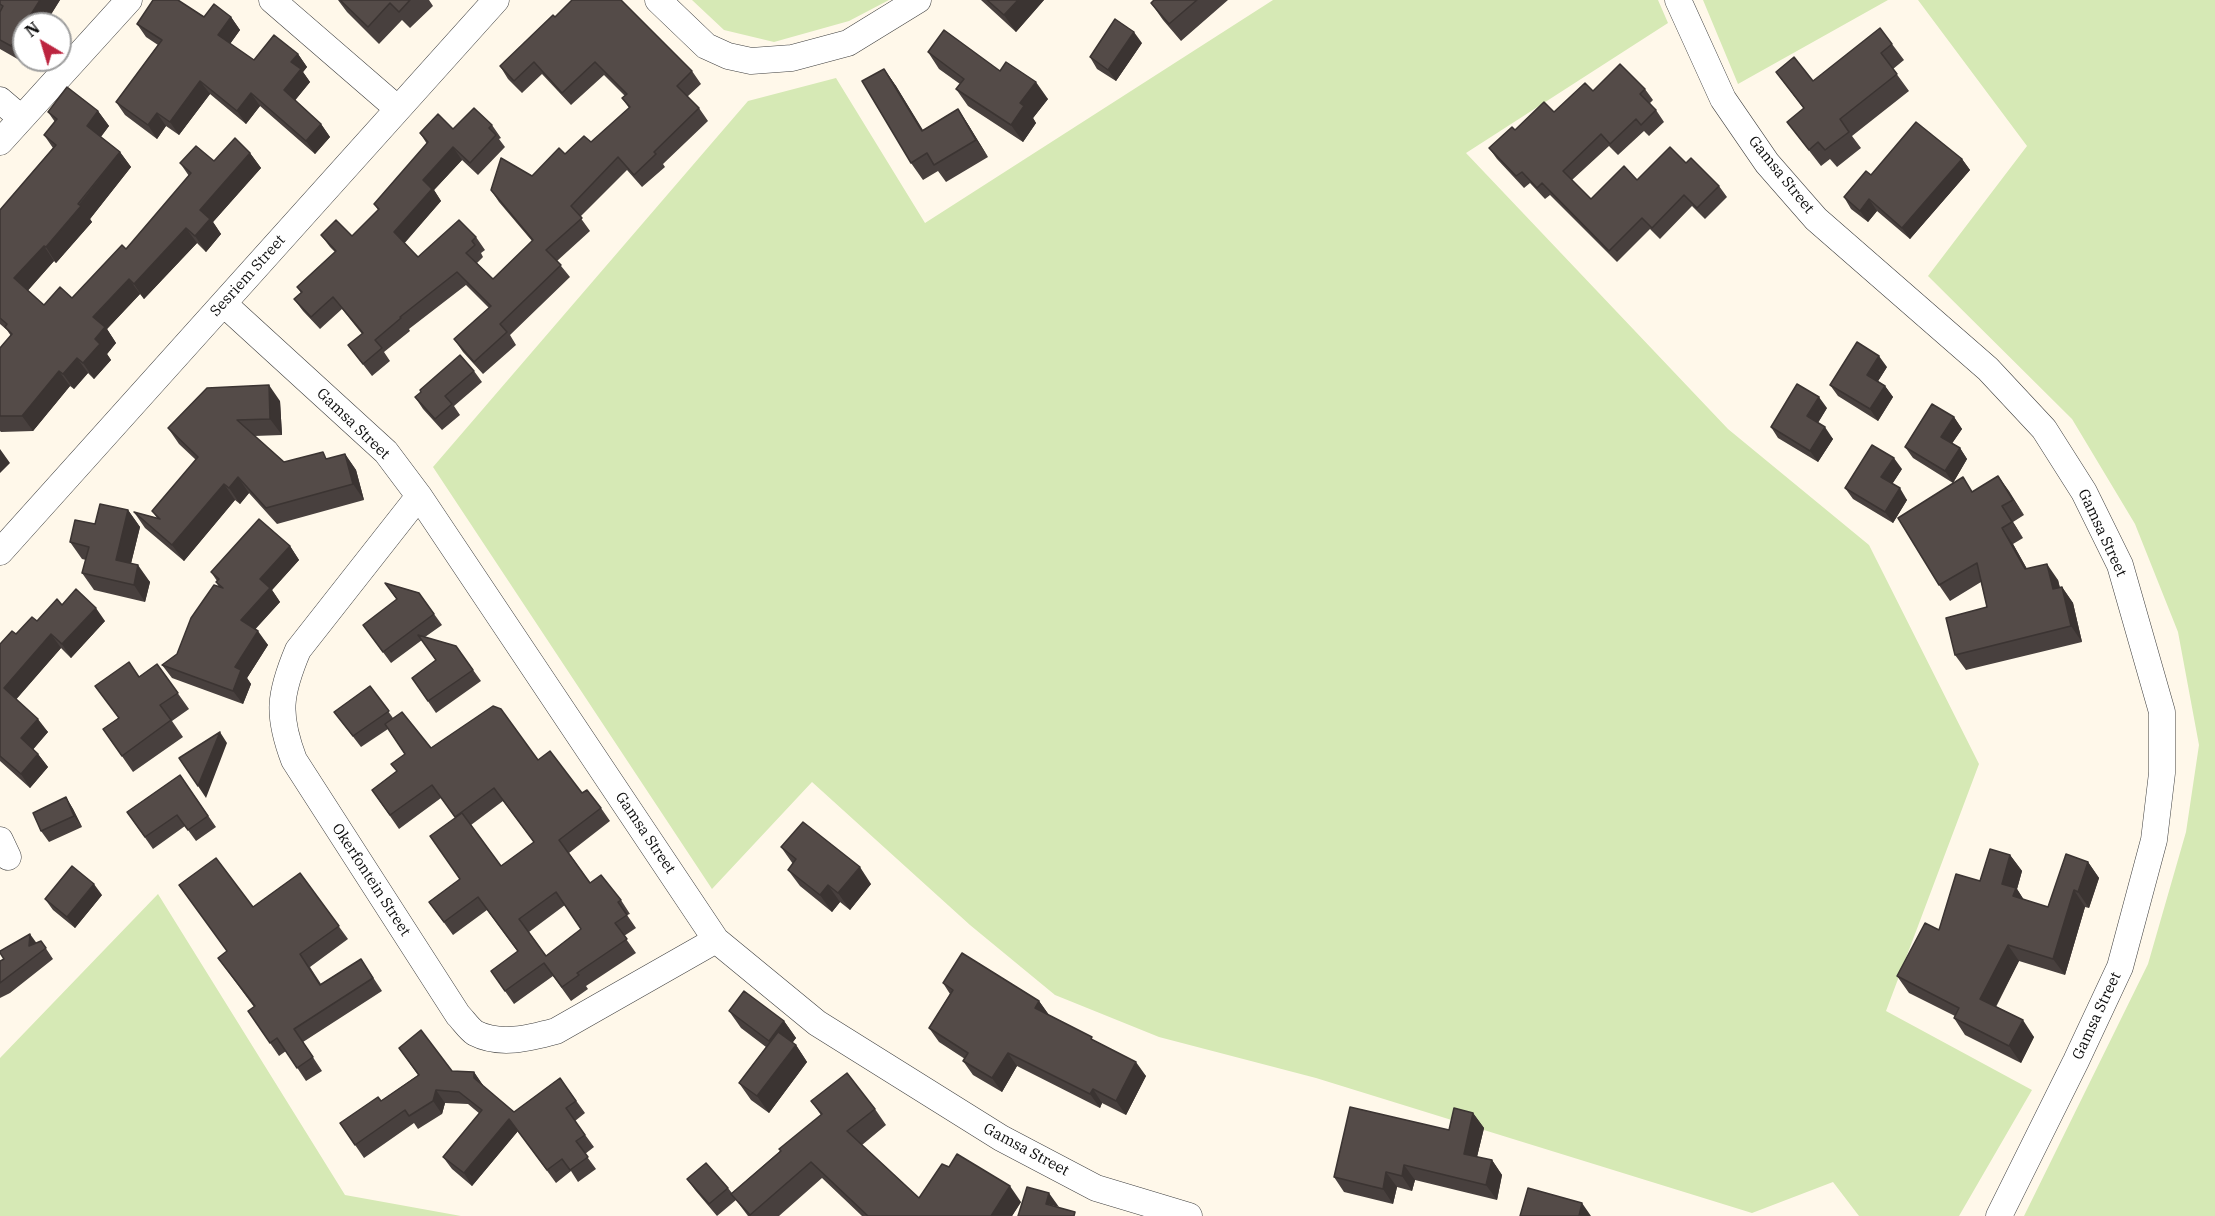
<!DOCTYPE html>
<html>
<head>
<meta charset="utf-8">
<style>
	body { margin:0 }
	#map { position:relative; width:2215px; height:1216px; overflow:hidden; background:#fff8ea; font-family:"IBM Plex Serif",serif }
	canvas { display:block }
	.north { position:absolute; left:12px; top:12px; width:60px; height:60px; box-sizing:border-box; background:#fff; border:2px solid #9e9e9e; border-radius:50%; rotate:322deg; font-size:16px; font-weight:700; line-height:24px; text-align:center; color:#0c0c0c }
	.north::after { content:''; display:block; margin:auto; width:21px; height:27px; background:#bc243f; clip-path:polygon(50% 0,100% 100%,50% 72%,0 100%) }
</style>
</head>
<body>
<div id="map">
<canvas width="2215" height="1216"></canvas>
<div class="north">N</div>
</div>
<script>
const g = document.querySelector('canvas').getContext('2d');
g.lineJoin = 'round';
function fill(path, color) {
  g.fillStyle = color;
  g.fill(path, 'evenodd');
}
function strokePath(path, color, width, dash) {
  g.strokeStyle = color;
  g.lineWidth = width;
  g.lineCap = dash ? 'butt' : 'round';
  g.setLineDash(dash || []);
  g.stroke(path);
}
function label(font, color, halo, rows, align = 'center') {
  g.font = font + ' "IBM Plex Serif",serif';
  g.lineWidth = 6;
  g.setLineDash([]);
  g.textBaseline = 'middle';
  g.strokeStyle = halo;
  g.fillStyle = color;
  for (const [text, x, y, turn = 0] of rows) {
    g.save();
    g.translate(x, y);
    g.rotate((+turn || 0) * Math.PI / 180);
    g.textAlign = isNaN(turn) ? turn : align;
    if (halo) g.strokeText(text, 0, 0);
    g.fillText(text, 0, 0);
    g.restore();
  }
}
fill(new Path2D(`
	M 692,0 L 889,0 L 849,21 L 774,42 L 724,30 Z
	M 1273,0 L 1658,0 L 1668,23 L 1466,153 L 1728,429 L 1869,545 L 1979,764 L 1886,1011 L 2032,1090 L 1959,1216 L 1859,1216 L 1833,1182 L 1752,1213 L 1316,1078 L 1159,1037 L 1055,995 L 970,925 L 812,782 L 712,889 L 433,467 L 748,101 L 836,78 L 925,223 Z
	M 1703,0 L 1888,0 L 1738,84 Z
	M 1918,0 L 2215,0 L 2215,1216 L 2024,1216 L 2148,964 L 2186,832 L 2199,745 L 2178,632 L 2135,524 L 2072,419 L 1928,276 L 2027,146 Z
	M 158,894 L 345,1195 L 461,1216 L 0,1216 L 0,1058 Z`), '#d6e9b5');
const minor = new Path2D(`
	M 272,0 L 398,109
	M 658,0 L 706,46 L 728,56 L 751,61 L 792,58 L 848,43 L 918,0
	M 1678,0 L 1723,99 L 1767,163 L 1816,219 L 1988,369 L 2044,429 L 2084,492 L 2120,565 L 2162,712 L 2162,773 L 2154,840 L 2120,967 L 2076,1061 L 1999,1216
	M 0,100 L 21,118
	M 0,142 L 129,0
	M 224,304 L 386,452 L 419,496 L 716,940 L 817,1023 L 1001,1138 L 1096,1188 L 1189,1216
	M 419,496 L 298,650 C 279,695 277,715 294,760 L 458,1015 C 463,1020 469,1029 475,1033 C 500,1046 530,1038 556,1031 L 716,940
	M 0,552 L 496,0
	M 0,840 L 8,857`);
strokePath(minor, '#3f3f3f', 27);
strokePath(minor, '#fff', 26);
fill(new Path2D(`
	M 0,0 L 60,0 L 45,24 L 24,24 L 24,57 L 21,61 L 0,49 Z
	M 338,0 L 429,0 L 433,6 L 410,28 L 402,20 L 379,44 L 347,12 Z
	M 981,0 L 1044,0 L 1016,32 Z
	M 1154,0 L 1228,0 L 1181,41 L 1163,20 L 1151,3 Z
	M 204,17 L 231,17 L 240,30 L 230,44 L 254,60 L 298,54 L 307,67 L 303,72 L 310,82 L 295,100 L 321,124 L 330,137 L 315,154 L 260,106 L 246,124 L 210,94 L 179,135 L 166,126 L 157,139 L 125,115 L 116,102 L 158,45 L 146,37 L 137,24 Z
	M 555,17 L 692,71 L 701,84 L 687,97 L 699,108 L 708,121 L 663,164 L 665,167 L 642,187 L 627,170 L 580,217 L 590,231 L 557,261 L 570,277 L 510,335 L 516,345 L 483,374 L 463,352 L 454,339 L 489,308 L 466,285 L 409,329 L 410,331 L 384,352 L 390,361 L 372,376 L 348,345 L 362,334 L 342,309 L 320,329 L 303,311 L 294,299 L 301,293 L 297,287 L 335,252 L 330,247 L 321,235 L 352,236 L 378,210 L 374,204 L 427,144 L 420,133 L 492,125 L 501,138 L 499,139 L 505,147 L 478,175 L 462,160 L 434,190 L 441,201 L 404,243 L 418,257 L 476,237 L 485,250 L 481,253 L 483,257 L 477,263 L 493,279 L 532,241 L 499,202 L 491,190 L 532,176 L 565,154 L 591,142 L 629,108 L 622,98 L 625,96 L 604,75 L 571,105 L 542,74 L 522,93 L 508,79 L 500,66 Z
	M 1142,43 L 1116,81 L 1097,69 L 1090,57 Z
	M 1892,44 L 1904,60 L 1893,69 L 1909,91 L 1852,136 L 1861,148 L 1837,167 L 1830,159 L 1821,166 L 1787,122 L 1804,109 L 1776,72 L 1813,81 Z
	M 928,52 L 1000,71 L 1048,99 L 1033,118 L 1036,123 L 1023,142 L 968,106 L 956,89 L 960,84 L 939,69 Z
	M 884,69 L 896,86 L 923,130 L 958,109 L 969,126 L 988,157 L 946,182 L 938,171 L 923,180 L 911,163 Z
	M 1645,89 L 1653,100 L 1650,103 L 1656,110 L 1664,122 L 1649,136 L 1644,131 L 1618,155 L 1609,146 L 1572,180 L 1591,199 L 1637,180 L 1686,163 L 1719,186 L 1727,197 L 1705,219 L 1692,206 L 1660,239 L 1650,229 L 1617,262 L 1550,195 L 1545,199 L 1530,183 L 1524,188 L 1497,159 L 1489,148 L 1515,130 L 1554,112 L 1593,91 Z
	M 98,111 L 109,126 L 101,137 L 120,152 L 131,167 L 90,219 L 92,222 L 56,263 L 54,261 L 27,291 L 44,305 L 72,298 L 126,249 L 189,176 L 180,163 L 214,161 L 250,153 L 261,168 L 213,222 L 221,234 L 206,252 L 197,243 L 144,299 L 140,294 L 107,329 L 116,343 L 107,354 L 111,360 L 94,379 L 88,373 L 74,389 L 70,386 L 33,431 L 1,432 L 0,431 L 0,348 L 11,336 L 7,330 L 0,324 L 0,210 L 53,148 L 44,135 L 55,122 L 48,112 Z
	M 1962,159 L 1970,170 L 1910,239 L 1877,211 L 1868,222 L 1851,209 L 1844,197 L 1871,175 Z
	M 1887,367 L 1878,381 L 1885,386 L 1893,397 L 1878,421 L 1838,396 L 1830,385 Z
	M 474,371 L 482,382 L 454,406 L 460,415 L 442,430 L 423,409 L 415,397 Z
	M 280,401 L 282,435 L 254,436 L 284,462 L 328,459 L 345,454 L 356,470 L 364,500 L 277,524 L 249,493 L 240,504 L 235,500 L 184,561 L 145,528 L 134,512 L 157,518 L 152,511 L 196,460 L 179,444 L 168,428 Z
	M 1827,408 L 1818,423 L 1833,439 L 1818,462 L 1778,438 L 1771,427 Z
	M 1954,417 L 1962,429 L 1952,443 L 1960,448 L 1967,459 L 1953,483 L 1913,458 L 1905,447 Z
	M 1902,469 L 1892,484 L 1907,500 L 1893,523 L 1853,499 L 1845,488 Z
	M 1998,476 L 2024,515 L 2013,522 L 2023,538 L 2013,544 L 2027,569 L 2058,580 L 2060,588 L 2062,587 L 2073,603 L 2082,642 L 1966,670 L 1955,655 L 1987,607 L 1981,582 L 1950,601 L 1939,585 L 1973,492 Z
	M 128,510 L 140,527 L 131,563 L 150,582 L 145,602 L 94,590 L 82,573 L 86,560 L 82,559 L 70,542 L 95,524 Z
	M 290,546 L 299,560 L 272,590 L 280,602 L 255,629 L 268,645 L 247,678 L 251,684 L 243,704 L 172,678 L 162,665 L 177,654 L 219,587 L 216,582 L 217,581 L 211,572 Z
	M 385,583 L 419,593 L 442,625 L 425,637 L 456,646 L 481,681 L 436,713 L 412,678 L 436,660 L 422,640 L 391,663 L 363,625 L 397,600 Z
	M 62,605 L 105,621 L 71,658 L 61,648 L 16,699 L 48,732 L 33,749 L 38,754 L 48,767 L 30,788 L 0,761 L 0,644 L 16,634 Z
	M 157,664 L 189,709 L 172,721 L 183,737 L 133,772 L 103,729 L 118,718 L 139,677 Z
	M 370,686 L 393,718 L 431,748 L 538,760 L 601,808 L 610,821 L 569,853 L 590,883 L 621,900 L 630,914 L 627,915 L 636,928 L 624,936 L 636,953 L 586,986 L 588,989 L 571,1001 L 553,976 L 514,1004 L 491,971 L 518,952 L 487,910 L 453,935 L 429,902 L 460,879 L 455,817 L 441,798 L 399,829 L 372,790 L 397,771 L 405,754 L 388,729 L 361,747 L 334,712 ZM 503,801 L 534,842 L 501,866 L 471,825 ZM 565,905 L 581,929 L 546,956 L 529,932 Z
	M 180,775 L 216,827 L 196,841 L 185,826 L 153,849 L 127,812 Z
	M 66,797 L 73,809 L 82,827 L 49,842 L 41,831 Z
	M 781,847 L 871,884 L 850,910 L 840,902 L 832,912 L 800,886 L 788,870 L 793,864 Z
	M 2010,855 L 2022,871 L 2017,889 L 2024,900 L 2048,907 L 2088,862 L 2099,878 L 2089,908 L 2085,907 L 2065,975 L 2019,961 L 1996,1007 L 2034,1037 L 2021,1063 L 1965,1035 L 1954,1018 L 1955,1016 L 1909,993 L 1897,976 L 1939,930 L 1980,881 Z
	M 300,873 L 348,939 L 310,967 L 321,984 L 361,959 L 382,991 L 303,1042 L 322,1071 L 306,1081 L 286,1051 L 279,1056 L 248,1011 L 254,1007 L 218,958 L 227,952 L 253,907 Z
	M 102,895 L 75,928 L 53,910 L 45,899 Z
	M 41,941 L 53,959 L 10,993 L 0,998 L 0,961 Z
	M 943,983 L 1039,1001 L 1049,1015 L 1096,1042 L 1146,1076 L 1126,1115 L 1102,1103 L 1100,1108 L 1017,1066 L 1002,1092 L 973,1075 L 963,1061 L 965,1059 L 939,1042 L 929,1028 L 950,994 Z
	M 729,1011 L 784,1021 L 796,1038 L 792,1043 L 796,1045 L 807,1062 L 769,1113 L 751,1100 L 739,1083 L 766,1047 L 741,1028 Z
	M 399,1048 L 452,1071 L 474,1072 L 483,1086 L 514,1112 L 560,1078 L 585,1113 L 575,1121 L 594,1147 L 585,1154 L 596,1169 L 578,1182 L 571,1171 L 556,1183 L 518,1131 L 472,1186 L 452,1169 L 443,1157 L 480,1114 L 468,1104 L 445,1103 L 442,1114 L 418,1129 L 414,1123 L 364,1158 L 340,1123 L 381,1101 L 418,1075 Z
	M 811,1101 L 875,1109 L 886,1125 L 862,1145 L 919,1198 L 1021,1202 L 1012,1216 L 862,1216 L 822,1178 L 779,1216 L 748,1216 L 736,1200 L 717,1216 L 695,1190 L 687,1179 L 728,1188 L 732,1193 L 821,1115 Z
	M 1473,1113 L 1484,1128 L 1477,1157 L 1492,1160 L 1502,1175 L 1497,1200 L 1415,1180 L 1412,1191 L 1397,1187 L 1393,1204 L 1344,1192 L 1334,1177 L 1449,1130 Z`), '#48403e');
fill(new Path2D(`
	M 40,0 L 60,0 L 45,24 L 25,24 Z
	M 1018,0 L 1044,0 L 1016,32 L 1004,15 Z
	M 231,17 L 240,30 L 227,48 L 218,35 Z
	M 24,25 L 24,57 L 21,61 L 11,46 Z
	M 1134,32 L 1142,43 L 1116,81 L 1108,70 Z
	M 298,54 L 307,67 L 303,72 L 310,82 L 293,103 L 284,90 L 291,62 Z
	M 884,69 L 896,86 L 933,148 L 922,131 Z
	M 200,81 L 210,94 L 179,135 L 170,122 Z
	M 1036,82 L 1048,99 L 1033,118 L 1036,123 L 1023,142 L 1011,125 L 1020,103 Z
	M 251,93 L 260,106 L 246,124 L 237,111 Z
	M 958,109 L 969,126 L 988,157 L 976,140 Z
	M 98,111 L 109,126 L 97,141 L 87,126 Z
	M 157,113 L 166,126 L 157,139 L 148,125 Z
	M 321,124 L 330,137 L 315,154 L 306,141 Z
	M 453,147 L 462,160 L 434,190 L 441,201 L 403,245 L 394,232 L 423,180 Z
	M 120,152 L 131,167 L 90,219 L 92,222 L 56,263 L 46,247 Z
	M 250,153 L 261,168 L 213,222 L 221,234 L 206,252 L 195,236 L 200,210 Z
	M 1962,159 L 1970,170 L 1910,239 L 1902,228 Z
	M 1869,199 L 1877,211 L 1868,222 L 1860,211 Z
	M 186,228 L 197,243 L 144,299 L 134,284 Z
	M 44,246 L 54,261 L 25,294 L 14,278 Z
	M 129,279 L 140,294 L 107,329 L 116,343 L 107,354 L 111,360 L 94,379 L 83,363 L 95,339 L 93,317 Z
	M 1879,356 L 1887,367 L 1875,386 L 1867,375 Z
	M 77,358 L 88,373 L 74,389 L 63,374 Z
	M 59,371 L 70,386 L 33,431 L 22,416 Z
	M 269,385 L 280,401 L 282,435 L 270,419 Z
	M 1885,386 L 1893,397 L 1878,421 L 1870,409 Z
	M 1819,397 L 1827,408 L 1815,427 L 1807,416 Z
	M 1954,417 L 1962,429 L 1949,448 L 1941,437 Z
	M 1825,427 L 1833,439 L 1818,462 L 1810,451 Z
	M 1960,448 L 1967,459 L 1953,483 L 1945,471 Z
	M 0,449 L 10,463 L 0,473 Z
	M 345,454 L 356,470 L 364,500 L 353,484 Z
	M 1894,458 L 1902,469 L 1889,489 L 1881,477 Z
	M 1998,476 L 2009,491 L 2024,515 L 2013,500 Z
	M 238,477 L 249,493 L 240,504 L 229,488 Z
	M 224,484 L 235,500 L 184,561 L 172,545 Z
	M 1900,488 L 1907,500 L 1893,523 L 1885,512 Z
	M 2002,506 L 2013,522 L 2023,538 L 2012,522 Z
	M 128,510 L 140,527 L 128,576 L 116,560 Z
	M 2002,528 L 2013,544 L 2036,585 L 2025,569 Z
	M 290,546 L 299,560 L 272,590 L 280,602 L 251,634 L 241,620 L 260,579 Z
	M 2047,564 L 2058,580 L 2064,605 L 2053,589 Z
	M 138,565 L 150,582 L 145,602 L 134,585 Z
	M 2062,587 L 2073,603 L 2082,642 L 2071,626 Z
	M 96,608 L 105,621 L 71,658 L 62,644 Z
	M 258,631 L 268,645 L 247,678 L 251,684 L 243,704 L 233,691 L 235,667 Z
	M 51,634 L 61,648 L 14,702 L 4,688 Z
	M 38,719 L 48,732 L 31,752 L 21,738 Z
	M 220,732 L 227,743 L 206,798 L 198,786 Z
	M 38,754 L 48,767 L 30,788 L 21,774 Z
	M 66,797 L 73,809 L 82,827 L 74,816 Z
	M 2010,855 L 2022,871 L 2017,889 L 2027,905 L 2025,913 L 2002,884 Z
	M 2088,862 L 2099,878 L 2089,908 L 2078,892 Z
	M 860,867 L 871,884 L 850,910 L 838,893 Z
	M 94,884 L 102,895 L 75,928 L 67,917 Z
	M 828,885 L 840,902 L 832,912 L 820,895 Z
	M 2074,890 L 2085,907 L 2065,975 L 2053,959 Z
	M 30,934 L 38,945 L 29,946 Z
	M 2008,945 L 2019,961 L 1991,1015 L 1980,999 Z
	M 1039,1001 L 1049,1015 L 1035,1008 Z
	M 2023,1020 L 2034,1037 L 2021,1063 L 2009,1046 Z
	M 784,1021 L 796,1038 L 781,1058 L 769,1041 Z
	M 796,1045 L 807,1062 L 769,1113 L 757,1096 Z
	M 1008,1053 L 1017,1066 L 1002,1092 L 992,1078 Z
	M 1136,1062 L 1146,1076 L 1126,1115 L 1116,1101 Z
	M 474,1072 L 483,1085 L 483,1091 L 474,1078 Z
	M 1093,1089 L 1102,1103 L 1100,1108 L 1090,1094 Z
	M 436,1090 L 445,1103 L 442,1114 L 433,1101 Z
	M 1473,1113 L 1484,1128 L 1474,1169 L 1464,1154 Z
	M 509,1119 L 518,1131 L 472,1186 L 464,1173 Z
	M 1492,1160 L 1502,1175 L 1497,1200 L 1486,1185 Z
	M 1404,1165 L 1415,1180 L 1412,1191 L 1402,1176 Z
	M 1386,1172 L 1397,1187 L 1393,1204 L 1383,1189 Z
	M 1010,1186 L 1021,1202 L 1012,1216 L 991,1216 Z
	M 1049,1193 L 1059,1207 L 1046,1204 Z
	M 1582,1203 L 1591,1216 L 1579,1216 Z`), '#3b3432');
const building = new Path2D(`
	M 0,0 L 40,0 L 11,46 L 0,40 L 0,12 L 3,6 L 0,4 Z
	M 153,0 L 178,0 L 204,17 L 214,4 L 231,17 L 218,35 L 254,60 L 274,35 L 298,54 L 291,62 L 301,69 L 284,90 L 321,124 L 306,141 L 251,93 L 237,111 L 200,81 L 170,122 L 157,113 L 148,125 L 116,102 L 162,40 L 137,24 Z
	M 340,0 L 410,0 L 399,12 L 390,3 L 368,27 Z
	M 572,0 L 621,0 L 692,71 L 677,86 L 699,108 L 654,152 L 656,154 L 634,175 L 618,157 L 571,206 L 582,218 L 546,250 L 561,265 L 500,324 L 507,332 L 474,362 L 454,339 L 491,306 L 457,272 L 400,317 L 401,318 L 375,340 L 382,348 L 363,364 L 348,345 L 363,333 L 333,297 L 311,317 L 294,299 L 302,292 L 297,287 L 336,251 L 321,235 L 336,220 L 352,236 L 379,209 L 374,204 L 428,142 L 420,133 L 438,114 L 453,129 L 474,108 L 492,125 L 489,128 L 496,135 L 470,163 L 453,147 L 423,180 L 432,189 L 394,232 L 418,257 L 459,220 L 476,237 L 472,241 L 475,245 L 466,253 L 493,279 L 533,240 L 491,190 L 501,158 L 532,176 L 559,148 L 565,154 L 584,136 L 591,142 L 630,107 L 622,98 L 627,94 L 595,62 L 562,93 L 534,62 L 514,81 L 500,66 L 553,15 L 555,17 Z
	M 987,0 L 1018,0 L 1004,15 Z
	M 1154,0 L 1197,0 L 1169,24 L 1151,3 Z
	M 1115,19 L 1134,32 L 1108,70 L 1090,57 Z
	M 1880,28 L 1892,44 L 1881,53 L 1897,74 L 1840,119 L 1849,132 L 1825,150 L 1818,142 L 1809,150 L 1787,122 L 1804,108 L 1776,72 L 1794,57 L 1813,81 Z
	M 944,30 L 1000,71 L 1006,62 L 1036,82 L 1020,103 L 1024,106 L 1011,125 L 956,89 L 964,79 L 928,52 Z
	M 1620,64 L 1645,89 L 1640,94 L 1656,110 L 1641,125 L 1636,119 L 1610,144 L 1601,134 L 1563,171 L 1591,199 L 1624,166 L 1637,180 L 1670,147 L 1686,163 L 1691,158 L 1719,186 L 1697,208 L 1684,195 L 1652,228 L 1642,218 L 1609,251 L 1542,183 L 1537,188 L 1522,172 L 1516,176 L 1489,148 L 1512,127 L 1515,130 L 1544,102 L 1554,112 L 1585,83 L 1593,91 Z
	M 884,69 L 922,131 L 958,109 L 976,140 L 934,165 L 927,153 L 911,163 L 862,81 Z
	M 67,87 L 98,111 L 87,126 L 120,152 L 78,204 L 81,206 L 46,247 L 44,246 L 14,278 L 44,305 L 60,287 L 72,298 L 122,245 L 126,249 L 191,173 L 180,163 L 196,146 L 214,161 L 235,138 L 250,153 L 200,210 L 210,219 L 195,236 L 186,228 L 134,284 L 129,279 L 93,317 L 105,327 L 95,339 L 100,344 L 83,363 L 77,358 L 63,374 L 59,371 L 22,416 L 0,416 L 0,348 L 12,334 L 5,327 L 7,324 L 0,318 L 0,210 L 56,145 L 44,135 L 57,119 L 48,112 Z
	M 1916,122 L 1962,159 L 1902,228 L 1869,199 L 1860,211 L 1844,197 L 1866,171 L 1871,175 Z
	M 1857,342 L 1879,356 L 1867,375 L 1885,386 L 1870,409 L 1830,385 Z
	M 460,355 L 474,371 L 445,396 L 452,404 L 435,419 L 415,397 L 421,392 L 420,390 Z
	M 1797,384 L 1819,397 L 1807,416 L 1825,427 L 1810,451 L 1771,427 Z
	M 269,385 L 270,419 L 237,420 L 284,462 L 323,452 L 326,459 L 345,454 L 353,484 L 266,508 L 238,477 L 229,488 L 224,484 L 172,545 L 134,512 L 160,519 L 152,511 L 198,457 L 168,428 L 207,388 Z
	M 1932,404 L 1954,417 L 1941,437 L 1960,448 L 1945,471 L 1905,447 Z
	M 1872,445 L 1894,458 L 1881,477 L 1900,488 L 1885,512 L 1845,488 Z
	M 1998,476 L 2013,500 L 2002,506 L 2012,522 L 2002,528 L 2025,569 L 2047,564 L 2053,589 L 2062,587 L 2071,626 L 1955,655 L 1946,618 L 1987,607 L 1977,563 L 1939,585 L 1898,518 L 1963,477 L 1972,492 Z
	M 100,504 L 128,510 L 116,560 L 138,565 L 134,585 L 82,573 L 89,547 L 70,542 L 75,520 L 95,524 Z
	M 259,519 L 290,546 L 260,579 L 270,588 L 241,620 L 258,631 L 235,667 L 241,670 L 233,691 L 162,665 L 177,654 L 191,618 L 214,585 L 223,588 L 216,582 L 219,579 L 211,572 Z
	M 385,583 L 419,593 L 434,614 L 383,652 L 363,625 L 397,599 Z
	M 76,589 L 96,608 L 62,644 L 51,634 L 4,688 L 38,719 L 21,738 L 38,754 L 21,774 L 0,756 L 0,644 L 12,631 L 16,634 L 32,617 L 37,621 L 57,599 L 62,605 Z
	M 418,635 L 456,646 L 473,670 L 428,701 L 412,678 L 436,660 Z
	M 129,662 L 139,677 L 157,664 L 178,693 L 160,705 L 171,720 L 122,756 L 103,729 L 119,718 L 95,686 Z
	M 370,686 L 389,711 L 353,736 L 334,712 Z
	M 493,706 L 501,709 L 538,760 L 550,751 L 582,793 L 587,790 L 601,808 L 559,840 L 590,883 L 601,875 L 621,900 L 618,902 L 627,915 L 615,923 L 627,939 L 577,973 L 579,975 L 562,987 L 544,963 L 505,991 L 491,971 L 518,951 L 478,897 L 444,922 L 429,902 L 460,879 L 430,836 L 462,813 L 501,866 L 534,842 L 494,788 L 455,817 L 432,785 L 390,815 L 372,790 L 397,771 L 391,764 L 405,754 L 385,724 L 402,712 L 431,748 ZM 556,892 L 581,929 L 546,956 L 519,919 Z
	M 220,732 L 198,786 L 179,758 Z
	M 180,775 L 208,816 L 188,830 L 177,815 L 145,837 L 127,812 Z
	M 66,797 L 74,816 L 41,831 L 33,813 Z
	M 803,822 L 860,867 L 838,893 L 828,885 L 820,895 L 788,870 L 796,859 L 781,847 Z
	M 1990,849 L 2010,855 L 2002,884 L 2016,888 L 2013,896 L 2048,907 L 2066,854 L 2088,862 L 2078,892 L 2074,890 L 2053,959 L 2008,945 L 1980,999 L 2023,1020 L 2009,1046 L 1954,1018 L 1959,1008 L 1897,976 L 1925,923 L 1939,930 L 1956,874 L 1980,881 Z
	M 216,858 L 253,907 L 300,873 L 339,926 L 300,954 L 320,985 L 361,959 L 373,978 L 294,1029 L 313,1057 L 297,1068 L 277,1038 L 270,1043 L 248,1011 L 255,1006 L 218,958 L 227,951 L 179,885 Z
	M 72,866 L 94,884 L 67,917 L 45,899 Z
	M 30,934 L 29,946 L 41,941 L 46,948 L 0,983 L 0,961 L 4,959 L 0,953 L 0,951 Z
	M 962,953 L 1039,1001 L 1035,1008 L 1092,1037 L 1091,1039 L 1136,1062 L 1116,1101 L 1093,1089 L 1090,1094 L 1008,1053 L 992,1078 L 963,1061 L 968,1053 L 929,1028 L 953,990 L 943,983 Z
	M 744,991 L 784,1021 L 769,1041 L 729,1011 Z
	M 421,1030 L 452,1071 L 474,1072 L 474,1078 L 514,1112 L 560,1078 L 576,1101 L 566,1108 L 585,1135 L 576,1141 L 588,1157 L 570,1170 L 562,1159 L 547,1170 L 509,1119 L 464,1173 L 443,1157 L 482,1110 L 459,1092 L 436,1090 L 433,1101 L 409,1116 L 405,1110 L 355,1145 L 340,1123 L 378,1097 L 381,1101 L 419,1075 L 399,1048 Z
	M 778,1032 L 796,1045 L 757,1096 L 739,1083 Z
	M 847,1073 L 875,1109 L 847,1131 L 919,1198 L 942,1164 L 949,1167 L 957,1154 L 1010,1186 L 991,1216 L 868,1216 L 811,1162 L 750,1215 L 731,1194 L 781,1151 L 779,1149 L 822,1114 L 811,1101 Z
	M 1350,1107 L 1449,1130 L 1454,1108 L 1473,1113 L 1464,1154 L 1492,1160 L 1486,1185 L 1404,1165 L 1402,1176 L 1386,1172 L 1383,1189 L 1334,1177 Z
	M 706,1163 L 728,1188 L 709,1204 L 687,1179 Z
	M 1027,1187 L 1049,1193 L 1046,1204 L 1075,1212 L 1074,1216 L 1018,1216 Z
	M 1528,1188 L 1582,1203 L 1579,1216 L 1520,1216 Z`);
fill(building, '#544b48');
strokePath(building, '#3b3432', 1.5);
label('15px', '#0c0c0c', '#fff', [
	["Gamsa Street",1781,175,51],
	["Sesriem Street",248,276,-48],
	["Gamsa Street",353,424,44],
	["Gamsa Street",2102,533,65],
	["Gamsa Street",645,833,56],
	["Okerfontein Street",371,880,57],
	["Gamsa Street",2097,1016,-65],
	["Gamsa Street",1026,1150,28]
]);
</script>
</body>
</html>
